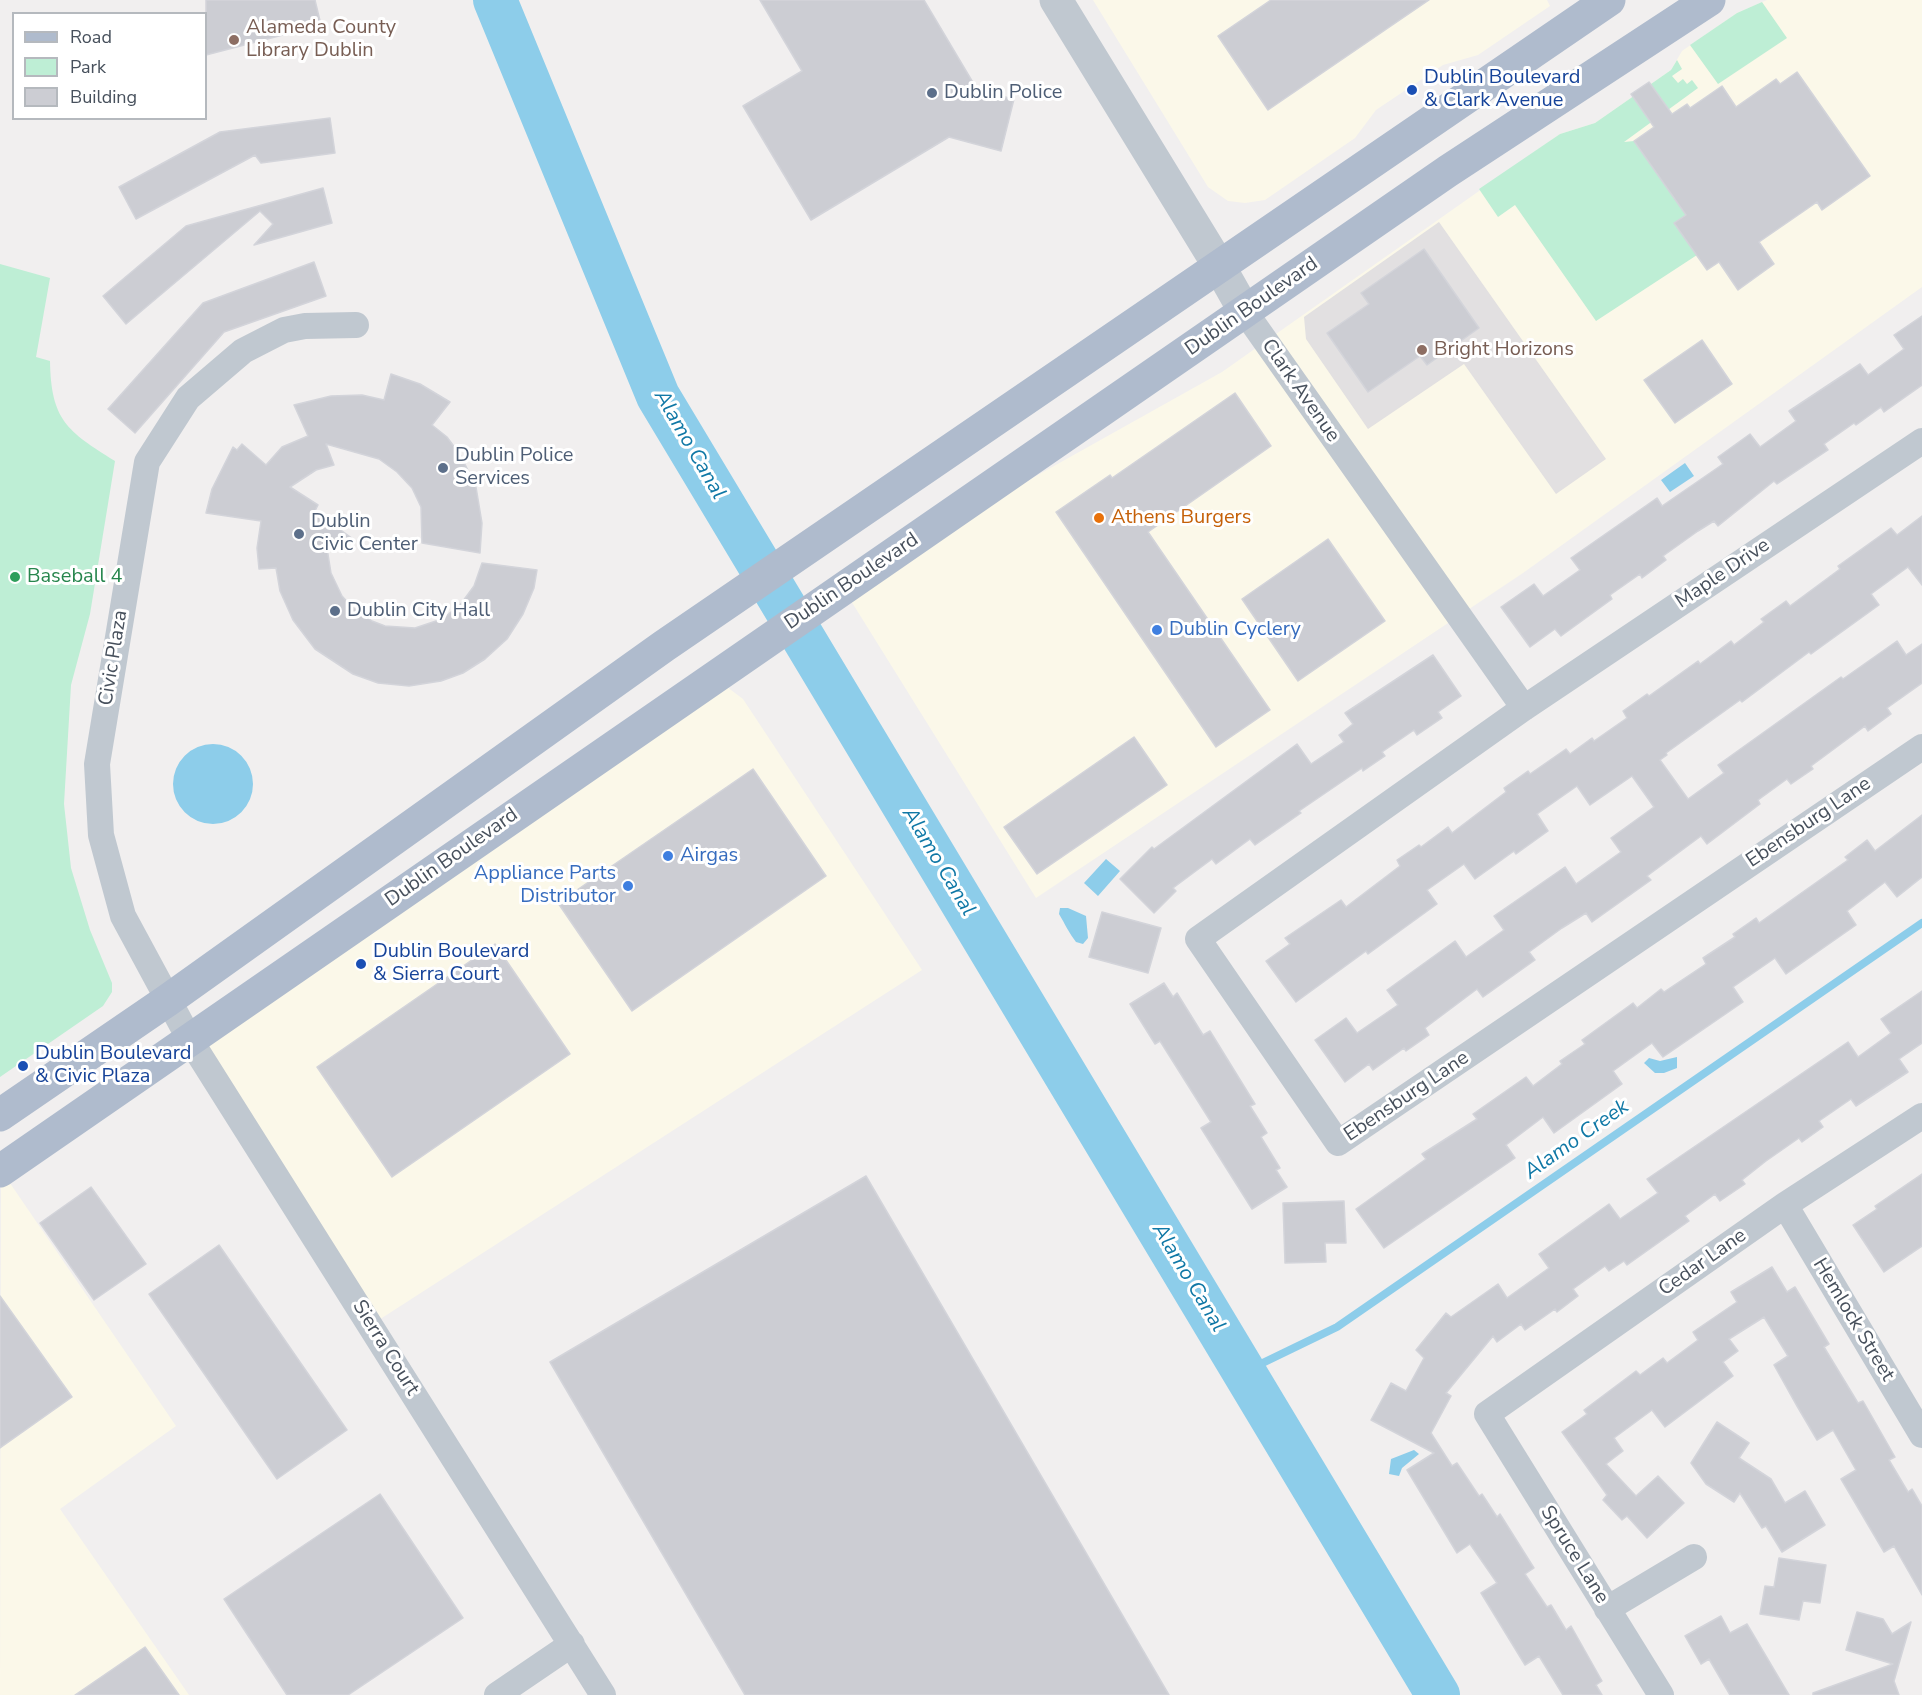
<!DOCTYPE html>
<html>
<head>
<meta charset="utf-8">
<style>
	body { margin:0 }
	#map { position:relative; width:1922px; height:1695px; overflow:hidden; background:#f1efef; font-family:"Nunito Sans",sans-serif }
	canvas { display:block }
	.legend { position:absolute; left:12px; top:12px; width:195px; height:108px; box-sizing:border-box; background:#fff; border:2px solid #b5b9be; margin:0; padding:8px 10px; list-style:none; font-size:18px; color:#47505c }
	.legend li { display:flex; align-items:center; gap:12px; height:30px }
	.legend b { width:30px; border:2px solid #b5b9be }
</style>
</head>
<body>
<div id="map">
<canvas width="1922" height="1695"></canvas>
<ul class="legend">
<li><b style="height:8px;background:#afbbcd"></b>Road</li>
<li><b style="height:16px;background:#beeed5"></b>Park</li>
<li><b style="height:16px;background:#cccdd3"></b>Building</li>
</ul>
</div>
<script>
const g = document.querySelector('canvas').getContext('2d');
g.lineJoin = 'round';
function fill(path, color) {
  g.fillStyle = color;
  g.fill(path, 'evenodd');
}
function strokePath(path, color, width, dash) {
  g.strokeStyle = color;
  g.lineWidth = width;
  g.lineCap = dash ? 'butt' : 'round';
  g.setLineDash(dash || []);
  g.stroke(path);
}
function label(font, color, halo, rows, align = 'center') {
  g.font = font + ' "Nunito Sans",sans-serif';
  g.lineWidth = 6;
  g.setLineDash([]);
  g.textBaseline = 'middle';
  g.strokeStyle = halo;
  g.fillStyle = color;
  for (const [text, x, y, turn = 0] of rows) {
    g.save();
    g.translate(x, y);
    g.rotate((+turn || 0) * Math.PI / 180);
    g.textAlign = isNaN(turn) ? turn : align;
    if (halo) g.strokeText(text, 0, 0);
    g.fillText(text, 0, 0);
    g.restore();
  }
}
fill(new Path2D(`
	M 1093,0 L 1547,0 L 1550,6 L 1478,55 L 1443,65 L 1376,110 L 1355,138 L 1265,200 L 1245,203 L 1228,201 L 1208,187 Z
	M 1767,0 L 1922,0 L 1922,287 L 1523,573 L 1036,898 L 843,588 L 877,565 L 1222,372 L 1560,134 L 1595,123 L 1671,70 L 1682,51 L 1737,13 Z
	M 715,678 L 743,699 L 922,970 L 371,1325 L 190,1040 Z
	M 1,1170 L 176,1426 L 60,1509 L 189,1695 L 0,1695 Z`), '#fbf8e9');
fill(new Path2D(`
	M 1439,222 L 1606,459 L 1556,494 L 1464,364 L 1368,429 L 1306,339 L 1304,317 Z`), '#e2e0e1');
fill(new Path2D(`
	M 1762,2 L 1787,38 L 1718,84 L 1690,45 L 1737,13 Z
	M 1677,60 L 1682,69 L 1672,76 L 1678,83 L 1683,79 L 1687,84 L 1692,80 L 1698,88 L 1624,142 L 1634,141 L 1686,215 L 1675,223 L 1697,255 L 1596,321 L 1515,205 L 1498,217 L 1479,189 L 1560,134 L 1595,123 L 1671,70 Z
	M 0,264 L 50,278 L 36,357 L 50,361 C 51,420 67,431 115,461 L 90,614 L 71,685 L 64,804 L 71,868 L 90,930 L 112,983 L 112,992 L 103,1006 L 0,1077 Z`), '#beeed5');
fill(new Path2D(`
	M 1685,463 L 1694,476 L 1670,492 L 1661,480 Z
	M173 784a40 40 0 1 1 80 0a40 40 0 1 1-80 0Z
	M 1106,859 L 1120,871 L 1098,896 L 1084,883 Z
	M 1060,908 L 1068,908 L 1086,916 L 1088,938 L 1083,944 L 1076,942 C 1069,933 1065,924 1059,914 Z
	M 1677,1057 L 1677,1068 L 1664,1073 L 1655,1073 L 1644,1063 L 1649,1058 L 1660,1061 Z
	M 1414,1450 L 1419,1454 L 1402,1468 L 1399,1476 L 1389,1474 L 1391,1459 Z`), '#8dcdea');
strokePath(new Path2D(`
	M 1244,1372 L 1337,1327 L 1922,923`), '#8dcdea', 8);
strokePath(new Path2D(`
	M 495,0 L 658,396 L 1438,1695`), '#8dcdea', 44);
const building = new Path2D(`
	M 206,0 L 315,0 L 321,25 L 206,55 Z
	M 760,0 L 924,0 L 978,91 L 1014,99 L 1001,151 L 949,137 L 811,220 L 743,106 L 802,71 Z
	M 1271,0 L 1429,0 L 1268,110 L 1218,36 Z
	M 1797,72 L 1870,176 L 1822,210 L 1817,202 L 1759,242 L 1774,264 L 1738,290 L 1719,262 L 1707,270 L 1674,223 L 1686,215 L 1634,141 L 1654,127 L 1631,94 L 1649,82 L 1672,114 L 1687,104 L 1690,108 L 1722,86 L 1736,107 L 1776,79 L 1780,84 Z
	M 330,118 L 335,153 L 261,163 L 255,155 L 136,219 L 119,187 L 220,132 Z
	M 323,188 L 332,223 L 254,245 L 273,224 L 260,211 L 126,324 L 103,296 L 186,226 Z
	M 1424,249 L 1479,328 L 1427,365 L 1420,356 L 1368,392 L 1327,333 L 1369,304 L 1361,293 Z
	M 314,262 L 326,296 L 224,332 L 135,433 L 108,409 L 203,303 Z
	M 1922,316 L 1922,385 L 1884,412 L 1881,407 L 1856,425 L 1854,423 L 1824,444 L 1828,450 L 1777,484 L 1774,481 L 1718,526 L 1714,521 L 1698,531 L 1663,556 L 1666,560 L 1642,578 L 1640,574 L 1610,595 L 1612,599 L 1561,636 L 1555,629 L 1530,647 L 1501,607 L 1534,584 L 1543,596 L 1580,570 L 1571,558 L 1657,498 L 1662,506 L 1723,464 L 1718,457 L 1750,434 L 1760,447 L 1796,421 L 1789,411 L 1860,364 L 1868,375 L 1904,349 L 1894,335 Z
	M 1702,340 L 1732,384 L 1675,423 L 1644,380 Z
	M 391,374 L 420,384 L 450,402 L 432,425 L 447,437 L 461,456 L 476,487 L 482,523 L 480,553 L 422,543 L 421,507 L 412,488 L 397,472 L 379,459 L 326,444 L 334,465 L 316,470 L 290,487 L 318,505 L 315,511 L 353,539 L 326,542 L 331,573 L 342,596 L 351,606 L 372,621 L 385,626 L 415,628 L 442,619 L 460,605 L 474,586 L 482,563 L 537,570 L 534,588 L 523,614 L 507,639 L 485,659 L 463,673 L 441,681 L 409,686 L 378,683 L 353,674 L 315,649 L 293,620 L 280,591 L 276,568 L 259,569 L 257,548 L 261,521 L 206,513 L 212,489 L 233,447 L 237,450 L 242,444 L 266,465 L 282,447 L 308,436 L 294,405 L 331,396 L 362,395 L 384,400 Z
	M 1235,393 L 1271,446 L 1148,532 L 1270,710 L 1216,747 L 1056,512 L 1110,475 L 1112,478 Z
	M 1922,516 L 1922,585 L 1908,567 L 1871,594 L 1879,605 L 1811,654 L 1809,652 L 1742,702 L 1740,700 L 1666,753 L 1667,755 L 1660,760 L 1688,799 L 1724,773 L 1718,765 L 1841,677 L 1843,679 L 1897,641 L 1906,655 L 1922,644 L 1922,683 L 1887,708 L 1891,714 L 1868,731 L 1865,726 L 1811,766 L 1813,769 L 1791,784 L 1787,779 L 1758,800 L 1760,804 L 1707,844 L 1701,836 L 1647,876 L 1651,880 L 1592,922 L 1586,913 L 1562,928 L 1529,952 L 1535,960 L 1483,997 L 1477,989 L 1425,1028 L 1429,1035 L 1406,1051 L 1404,1048 L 1373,1070 L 1369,1064 L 1345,1082 L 1315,1040 L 1346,1018 L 1357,1033 L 1398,1005 L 1387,990 L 1455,941 L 1466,957 L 1504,930 L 1494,916 L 1565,867 L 1576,884 L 1621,852 L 1611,838 L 1654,807 L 1632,776 L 1590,805 L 1577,786 L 1537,814 L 1548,831 L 1516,854 L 1514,851 L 1475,879 L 1464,864 L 1427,890 L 1437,904 L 1368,954 L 1366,951 L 1296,1002 L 1266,961 L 1290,944 L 1285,938 L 1341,900 L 1346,907 L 1400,866 L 1397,860 L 1419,845 L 1421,847 L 1448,827 L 1452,833 L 1506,792 L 1504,788 L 1528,771 L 1530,774 L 1566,749 L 1570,754 L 1592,738 L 1594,741 L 1627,718 L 1623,711 L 1647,694 L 1649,696 L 1698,661 L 1700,664 L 1731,641 L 1734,645 L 1764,622 L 1761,619 L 1786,601 L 1790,606 L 1840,569 L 1838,566 L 1891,528 L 1897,535 Z
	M 1328,539 L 1385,621 L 1298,681 L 1242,599 Z
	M 1433,655 L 1461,696 L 1438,712 L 1442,718 L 1417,735 L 1414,730 L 1382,752 L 1385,756 L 1363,771 L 1362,768 L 1299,811 L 1301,813 L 1255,845 L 1250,839 L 1216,864 L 1212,859 L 1173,888 L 1176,891 L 1154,913 L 1120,879 L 1152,847 L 1154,849 L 1297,744 L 1311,764 L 1344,742 L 1339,735 L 1353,724 L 1345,713 Z
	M 1134,737 L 1167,785 L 1037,874 L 1004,827 Z
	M 753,769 L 826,876 L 632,1011 L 558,903 Z
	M 1922,815 L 1922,877 L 1897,897 L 1885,882 L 1847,911 L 1856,925 L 1786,974 L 1775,958 L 1733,987 L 1743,1002 L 1663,1057 L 1652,1043 L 1613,1071 L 1622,1084 L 1554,1133 L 1543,1117 L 1506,1145 L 1515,1158 L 1384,1248 L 1356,1209 L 1426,1159 L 1422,1154 L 1477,1119 L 1473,1114 L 1526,1077 L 1533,1086 L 1562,1064 L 1560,1061 L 1585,1044 L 1582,1040 L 1633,1003 L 1637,1008 L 1661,989 L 1664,992 L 1706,964 L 1703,958 L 1735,937 L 1733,934 L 1756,918 L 1759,923 L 1848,860 L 1845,857 L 1867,840 L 1875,851 Z
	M 1102,912 L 1161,928 L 1148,973 L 1089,957 Z
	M 495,944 L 570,1054 L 392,1177 L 317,1067 Z
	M 1164,983 L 1173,997 L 1177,993 L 1203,1035 L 1210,1031 L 1255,1104 L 1250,1106 L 1267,1133 L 1261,1137 L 1280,1168 L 1276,1170 L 1287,1187 L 1252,1209 L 1201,1128 L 1211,1122 L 1160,1041 L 1155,1044 L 1130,1004 Z
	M 1922,991 L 1922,1043 L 1899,1059 L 1908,1072 L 1856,1106 L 1851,1099 L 1819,1121 L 1823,1127 L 1802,1142 L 1799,1138 L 1766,1161 L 1742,1180 L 1745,1184 L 1720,1201 L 1715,1194 L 1685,1216 L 1689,1221 L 1627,1265 L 1624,1261 L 1609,1271 L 1605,1266 L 1573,1289 L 1578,1296 L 1557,1312 L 1555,1309 L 1525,1330 L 1521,1324 L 1497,1342 L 1493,1336 L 1446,1393 L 1451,1396 L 1431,1433 L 1452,1466 L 1457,1463 L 1479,1496 L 1482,1494 L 1497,1517 L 1500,1514 L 1534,1568 L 1525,1574 L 1547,1607 L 1551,1605 L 1566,1630 L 1571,1626 L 1602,1681 L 1596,1685 L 1602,1695 L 1563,1695 L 1539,1656 L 1525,1665 L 1481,1593 L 1497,1583 L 1470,1544 L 1457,1553 L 1407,1470 L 1434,1453 L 1371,1420 L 1391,1383 L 1406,1391 L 1424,1358 L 1416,1350 L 1446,1313 L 1451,1317 L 1498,1284 L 1507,1298 L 1549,1268 L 1539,1254 L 1609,1204 L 1620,1219 L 1658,1193 L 1647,1179 L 1848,1042 L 1858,1057 L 1891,1033 L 1881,1019 Z
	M 1922,1174 L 1922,1246 L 1884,1272 L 1853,1225 L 1877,1209 L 1875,1206 Z
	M 866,1176 L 1169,1695 L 745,1695 L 550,1362 Z
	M 91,1187 L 146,1264 L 94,1300 L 40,1223 Z
	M 1344,1201 L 1346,1243 L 1325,1243 L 1326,1262 L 1285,1263 L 1283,1203 Z
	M 219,1245 L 347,1430 L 277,1479 L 149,1294 Z
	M 1772,1267 L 1787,1292 L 1795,1287 L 1829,1344 L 1824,1347 L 1858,1403 L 1863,1401 L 1895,1457 L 1889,1460 L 1908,1492 L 1912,1489 L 1922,1506 L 1922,1595 L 1894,1546 L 1884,1552 L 1841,1479 L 1856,1470 L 1833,1430 L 1817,1440 L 1797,1406 L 1774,1365 L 1788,1356 L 1764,1317 L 1729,1339 L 1738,1351 L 1723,1362 L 1733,1376 L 1665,1427 L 1652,1410 L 1614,1438 L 1623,1451 L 1606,1464 L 1636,1496 L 1658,1476 L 1684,1503 L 1647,1538 L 1627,1516 L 1622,1520 L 1603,1500 L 1607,1495 L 1562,1432 L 1587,1414 L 1584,1410 L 1636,1371 L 1640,1375 L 1663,1358 L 1667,1363 L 1698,1340 L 1693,1332 L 1737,1302 L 1731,1292 Z
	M 0,1296 L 72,1397 L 0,1448 Z
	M 1717,1422 L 1749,1443 L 1739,1458 L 1771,1479 L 1785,1503 L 1805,1491 L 1825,1525 L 1782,1552 L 1766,1526 L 1762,1528 L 1740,1493 L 1734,1502 L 1706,1484 L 1691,1463 Z
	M 380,1494 L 463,1618 L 348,1695 L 287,1695 L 224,1599 Z
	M 1779,1558 L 1826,1565 L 1820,1603 L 1803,1601 L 1799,1620 L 1760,1614 L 1765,1586 L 1774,1587 Z
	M 1857,1612 L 1883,1619 L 1892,1634 L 1911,1622 L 1894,1681 L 1899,1695 L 1813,1695 L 1813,1693 L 1893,1664 L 1846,1650 Z
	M 1721,1616 L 1730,1633 L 1747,1624 L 1789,1695 L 1730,1695 L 1709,1659 L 1701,1664 L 1685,1636 Z
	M 145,1647 L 179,1695 L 75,1695 Z`);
fill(building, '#cccdd3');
strokePath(building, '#d3d4da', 1.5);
strokePath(new Path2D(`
	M 1245,312 L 1524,708
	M 356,325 L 305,326 L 284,330 L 243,351 L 188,398 L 147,462 L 97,764 L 101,835 L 123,916 L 190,1040 L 603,1695
	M 1922,441 L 1524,708 L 1198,939 L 1338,1143 L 1922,747
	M 1785,1205 L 1922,1435
	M 1607,1609 L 1694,1557
	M 497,1695 L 572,1644
	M 1661,1695 L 1487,1414 L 1785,1205 L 1922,1116`), '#c0c8d0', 26);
strokePath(new Path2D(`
	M 1056,0 L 1219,266 L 1245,312`), '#c0c8d0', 33);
strokePath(new Path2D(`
	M 0,1115 L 168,1000 L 664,646 L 1609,0
	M 0,1171 L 1448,171 L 1709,0`), '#afbbcd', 33);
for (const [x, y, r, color] of [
	[234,40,6,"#8d6e63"],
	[1412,90,6,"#1a4fb4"],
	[932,93,6,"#5c6f8a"],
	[1422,350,6,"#8d6e63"],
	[443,468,6,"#5c6f8a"],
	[1099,518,6,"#e8710a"],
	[299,534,6,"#5c6f8a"],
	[15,577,6,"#2e9e5b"],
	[335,611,6,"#5c6f8a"],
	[1157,630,6,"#3f7fe0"],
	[668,856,6,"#3f7fe0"],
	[628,886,6,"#3f7fe0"],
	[361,964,6,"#1a4fb4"],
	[23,1066,6,"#1a4fb4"]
]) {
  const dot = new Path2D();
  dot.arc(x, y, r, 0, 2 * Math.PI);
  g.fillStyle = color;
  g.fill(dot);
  strokePath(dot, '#fff', 2);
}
label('20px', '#785e54', '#fff', [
	["Alameda County",246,28],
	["Library Dublin",246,51],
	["Bright Horizons",1434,350]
], 'left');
label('20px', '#164399', '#fff', [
	["Dublin Boulevard",1424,78],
	["& Clark Avenue",1424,101],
	["Dublin Boulevard",373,952],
	["& Sierra Court",373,975],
	["Dublin Boulevard",35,1054],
	["& Civic Plaza",35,1077]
], 'left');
label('20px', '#4e5e75', '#fff', [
	["Dublin Police",944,93],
	["Dublin Police",455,456],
	["Services",455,479],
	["Dublin",311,522],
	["Civic Center",311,545],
	["Dublin City Hall",347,611]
], 'left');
label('20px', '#47505c', '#fff', [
	["Dublin Boulevard",1252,307,-35],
	["Clark Avenue",1300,391,55],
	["Maple Drive",1723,574,-34],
	["Dublin Boulevard",852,582,-34],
	["Civic Plaza",114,658,-81],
	["Ebensburg Lane",1809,823,-34],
	["Dublin Boulevard",452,858,-35],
	["Ebensburg Lane",1407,1097,-34],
	["Cedar Lane",1703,1263,-35],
	["Hemlock Street",1853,1320,59],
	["Sierra Court",385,1348,58],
	["Spruce Lane",1574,1555,58]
]);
label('20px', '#c56008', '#fff', [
	["Athens Burgers",1111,518]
], 'left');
label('20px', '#27864d', '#fff', [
	["Baseball 4",27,577]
], 'left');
label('20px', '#366cbe', '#fff', [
	["Dublin Cyclery",1169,630],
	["Airgas",680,856],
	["Appliance Parts",616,874,"right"],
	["Distributor",616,897,"right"]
], 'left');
label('italic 21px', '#1078a6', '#fff', [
	["Alamo Canal",689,445,60],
	["Alamo Canal",938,862,59],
	["Alamo Creek",1577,1140,-35],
	["Alamo Canal",1188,1278,59]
]);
</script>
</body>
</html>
